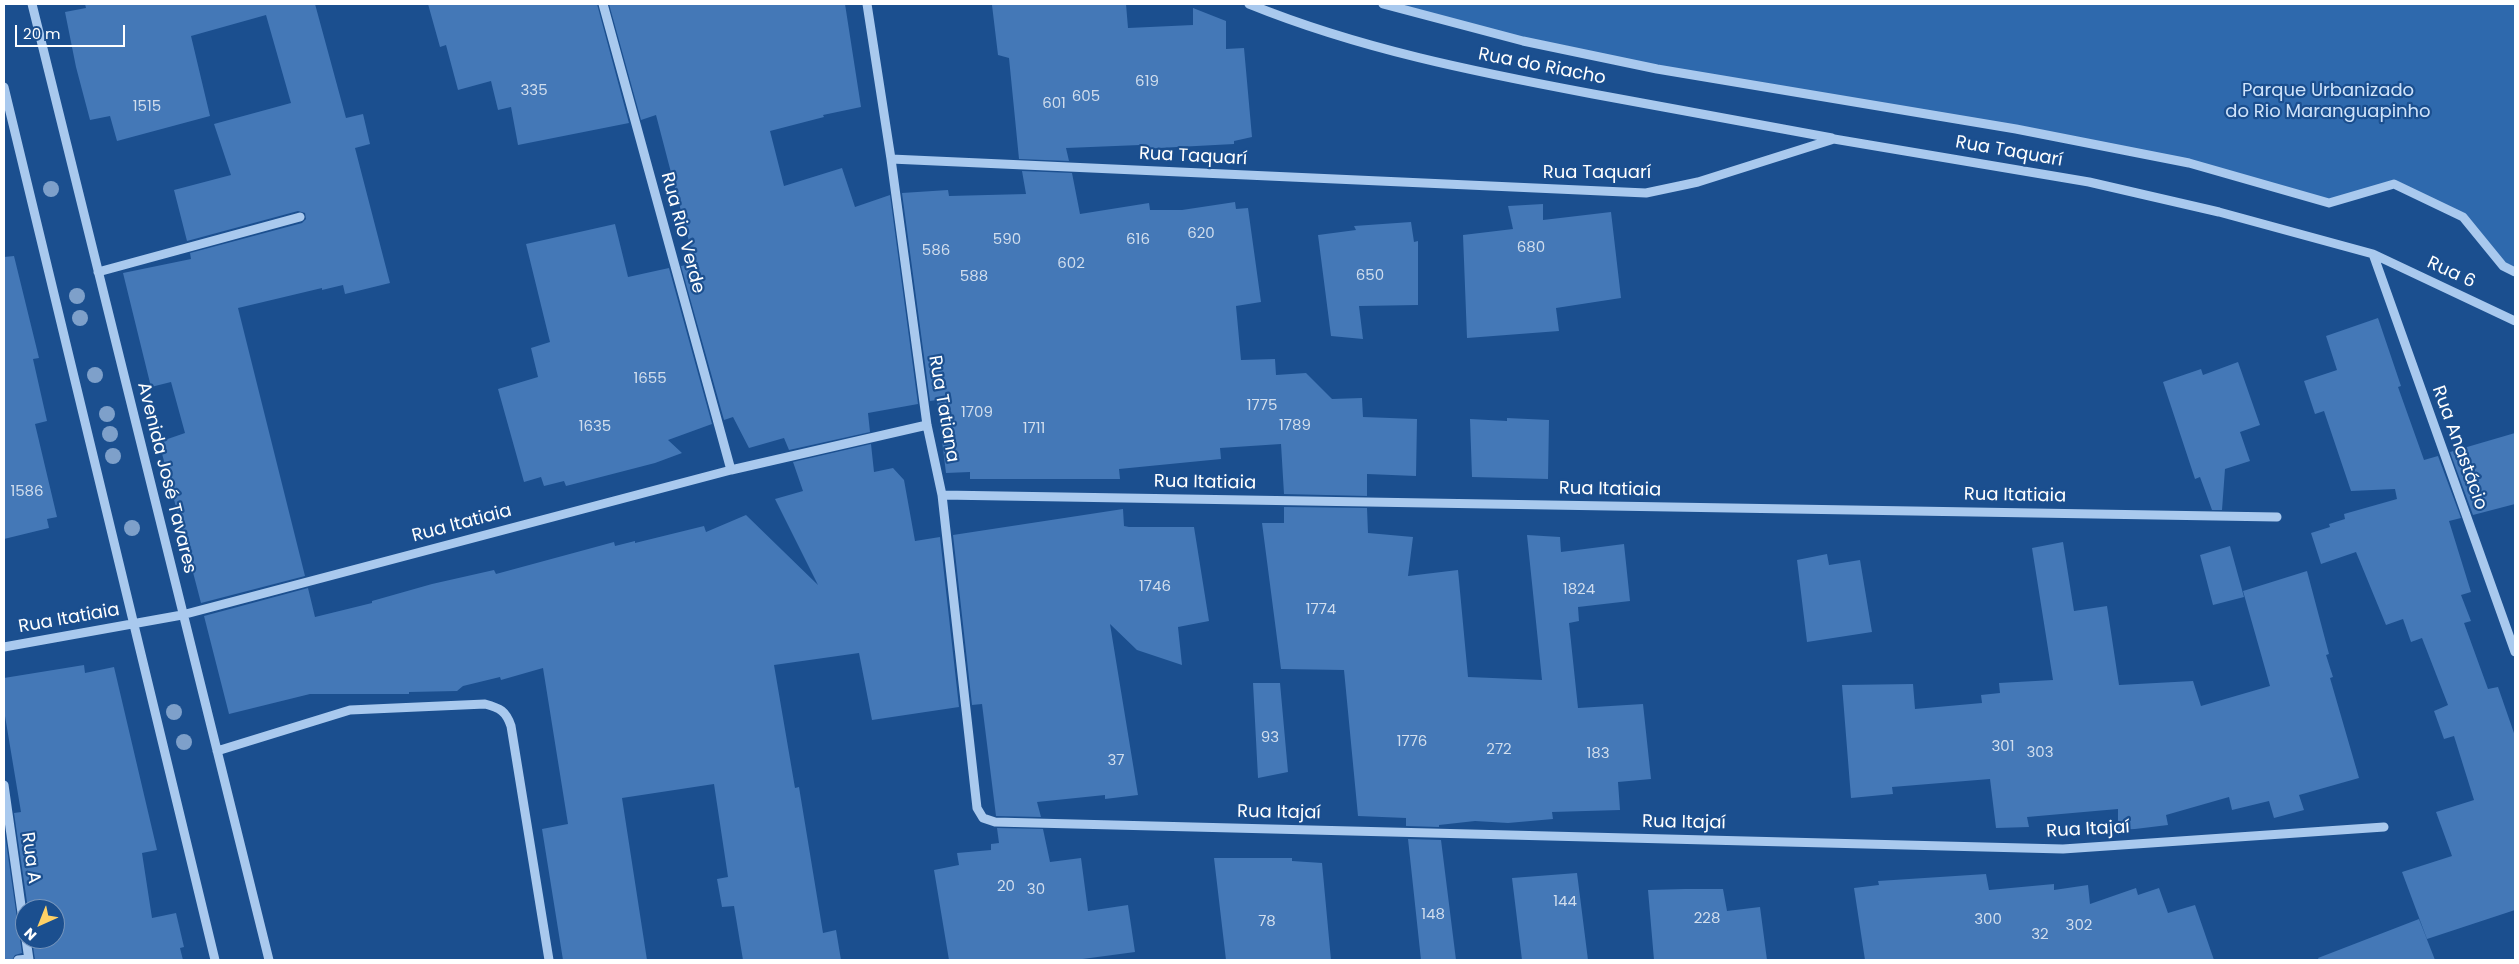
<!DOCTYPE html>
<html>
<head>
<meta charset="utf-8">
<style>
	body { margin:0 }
	#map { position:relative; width:2519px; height:964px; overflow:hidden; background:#1b4f8f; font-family:Poppins,sans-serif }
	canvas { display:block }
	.frame { position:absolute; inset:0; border:5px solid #fff; pointer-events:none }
	.north { position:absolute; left:15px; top:899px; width:50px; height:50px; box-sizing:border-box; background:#1b4f8f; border:1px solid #7695bc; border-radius:50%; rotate:224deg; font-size:14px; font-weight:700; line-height:20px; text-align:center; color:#fff }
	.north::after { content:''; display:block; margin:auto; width:18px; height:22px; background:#ffd166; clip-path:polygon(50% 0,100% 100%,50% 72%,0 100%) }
	.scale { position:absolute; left:15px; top:25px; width:110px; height:22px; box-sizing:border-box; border:2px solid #fff; border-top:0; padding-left:6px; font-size:15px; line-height:18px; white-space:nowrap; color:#fff; -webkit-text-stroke:4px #1b4f8f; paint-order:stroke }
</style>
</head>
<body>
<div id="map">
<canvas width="2519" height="964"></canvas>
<div class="frame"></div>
<div class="north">N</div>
<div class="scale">20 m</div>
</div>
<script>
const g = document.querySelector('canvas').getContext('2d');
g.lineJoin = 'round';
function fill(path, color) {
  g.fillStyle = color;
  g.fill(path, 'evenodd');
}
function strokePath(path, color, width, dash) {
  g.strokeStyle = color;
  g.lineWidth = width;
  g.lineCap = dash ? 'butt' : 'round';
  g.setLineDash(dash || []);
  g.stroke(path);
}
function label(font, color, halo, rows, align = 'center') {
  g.font = font + ' Poppins,sans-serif';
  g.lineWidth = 4.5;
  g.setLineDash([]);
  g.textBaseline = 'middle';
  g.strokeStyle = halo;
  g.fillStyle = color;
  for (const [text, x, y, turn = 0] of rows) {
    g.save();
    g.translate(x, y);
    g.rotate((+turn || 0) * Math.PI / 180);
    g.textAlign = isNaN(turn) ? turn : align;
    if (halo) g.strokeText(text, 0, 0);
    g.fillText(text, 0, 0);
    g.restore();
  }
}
fill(new Path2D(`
	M 1383,4 L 2515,4 L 2515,272 L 2503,266 L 2463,217 L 2394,184 L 2329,203 L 2188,162 L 1657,69 Z`), '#2e69ad');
fill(new Path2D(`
	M 85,4 L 315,4 L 346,118 L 363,114 L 370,144 L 355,148 L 390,283 L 345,294 L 343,285 L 322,290 L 322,288 L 238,308 L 305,576 L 201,603 L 159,442 L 185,433 L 171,382 L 151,387 L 123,273 L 191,259 L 190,253 L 302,223 L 306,219 L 305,213 L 298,211 L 187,241 L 174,190 L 231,175 L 214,124 L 291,103 L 266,15 L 191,36 L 210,116 L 117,141 L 110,116 L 90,120 L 76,67 L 65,12 L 86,8 Z
	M 428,4 L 597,4 L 629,123 L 518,145 L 511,107 L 498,110 L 491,81 L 458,90 L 446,45 L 440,47 Z
	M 609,4 L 845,4 L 861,107 L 823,115 L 824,117 L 770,131 L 784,186 L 842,168 L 855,207 L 890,195 L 918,404 L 868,413 L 870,432 L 789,450 L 784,438 L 749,448 L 733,417 L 724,420 L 681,266 L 691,264 L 688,255 L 692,253 L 656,115 L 641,120 Z
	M 1013,4 L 1126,4 L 1128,28 L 1193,25 L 1193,8 L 1226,21 L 1226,49 L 1244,48 L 1252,137 L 1234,141 L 1234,144 L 1140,149 L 1140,145 L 1066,148 L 1069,161 L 1019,159 L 1009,58 L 998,55 L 992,5 Z
	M 1022,171 L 1072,173 L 1080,214 L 1149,203 L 1150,210 L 1182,210 L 1235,202 L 1236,209 L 1248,208 L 1261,302 L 1236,306 L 1241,360 L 1275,359 L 1276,375 L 1306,373 L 1332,399 L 1362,398 L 1363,417 L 1417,419 L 1416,476 L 1367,474 L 1367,496 L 1284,494 L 1281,444 L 1220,448 L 1221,459 L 1119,469 L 1120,479 L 970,479 L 970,472 L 946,473 L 937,400 L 930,401 L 902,193 L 948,190 L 949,196 L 1026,194 Z
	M 1543,204 L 1543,220 L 1611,212 L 1621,298 L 1556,308 L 1559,331 L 1467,338 L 1463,235 L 1513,229 L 1508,206 Z
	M 1411,222 L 1414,242 L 1418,241 L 1418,305 L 1359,306 L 1363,339 L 1331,336 L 1318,235 L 1356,230 L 1354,226 Z
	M 615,224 L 628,277 L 669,268 L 712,424 L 668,440 L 682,453 L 655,463 L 566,486 L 564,481 L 544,486 L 541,477 L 524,482 L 498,389 L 538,377 L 531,348 L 550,342 L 526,244 Z
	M 14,256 L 39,358 L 33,359 L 47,421 L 35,424 L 57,517 L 47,519 L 49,528 L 4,539 L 4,257 Z
	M 2378,318 L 2401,386 L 2398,387 L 2424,460 L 2438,456 L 2461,518 L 2449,521 L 2471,592 L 2461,595 L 2471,621 L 2464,623 L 2488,689 L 2498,687 L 2515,736 L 2515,910 L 2427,939 L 2402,872 L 2452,856 L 2436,812 L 2474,800 L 2454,736 L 2444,739 L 2434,711 L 2448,705 L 2422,638 L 2411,642 L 2403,619 L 2386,625 L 2356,552 L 2321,564 L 2311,533 L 2330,527 L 2329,524 L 2345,519 L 2344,514 L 2397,499 L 2395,489 L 2351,491 L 2324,411 L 2315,414 L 2304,381 L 2337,370 L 2326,336 Z
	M 2238,362 L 2260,425 L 2240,432 L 2250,461 L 2225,469 L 2222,510 L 2212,510 L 2200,477 L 2195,479 L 2163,382 L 2201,369 L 2203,375 Z
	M 1507,418 L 1549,420 L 1548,479 L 1472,477 L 1470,419 L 1507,421 Z
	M 2515,433 L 2515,504 L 2473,515 L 2450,452 Z
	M 871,444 L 874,472 L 893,468 L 904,480 L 915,541 L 940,537 L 959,707 L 872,720 L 859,653 L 774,665 L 795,788 L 799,787 L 823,933 L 836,930 L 841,960 L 743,960 L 734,906 L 722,907 L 717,879 L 728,877 L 714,784 L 622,798 L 647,960 L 563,960 L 542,829 L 568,824 L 543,668 L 501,680 L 500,677 L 463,686 L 457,691 L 409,692 L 409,694 L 310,694 L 229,714 L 204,616 L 308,588 L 315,617 L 372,603 L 372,601 L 432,584 L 494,570 L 496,574 L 614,542 L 615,546 L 635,541 L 635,543 L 704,526 L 706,532 L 746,515 L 818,585 L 775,499 L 803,491 L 793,462 Z
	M 1284,507 L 1367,508 L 1368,533 L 1413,537 L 1408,576 L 1458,570 L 1468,677 L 1542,680 L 1527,535 L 1560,537 L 1561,552 L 1624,544 L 1630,601 L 1578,607 L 1579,621 L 1569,623 L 1578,708 L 1643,704 L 1651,779 L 1618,782 L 1620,810 L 1552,812 L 1553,819 L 1508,823 L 1475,821 L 1439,825 L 1439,827 L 1406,826 L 1406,818 L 1358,816 L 1344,670 L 1281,669 L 1262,523 L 1284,523 Z
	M 1123,509 L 1124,526 L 1129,527 L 1194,527 L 1209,621 L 1178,627 L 1182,665 L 1137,650 L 1110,624 L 1138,795 L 1105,799 L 1105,795 L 1037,802 L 1041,817 L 996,816 L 982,704 L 972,705 L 953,535 Z
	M 2063,542 L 2074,611 L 2107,606 L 2119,685 L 2193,681 L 2201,706 L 2270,686 L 2243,591 L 2307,571 L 2329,654 L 2326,655 L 2333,677 L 2330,678 L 2359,778 L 2299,795 L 2304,810 L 2274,818 L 2269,801 L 2232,810 L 2229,797 L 2166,815 L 2168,825 L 2135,829 L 2118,830 L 2118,809 L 2027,817 L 2029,827 L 1996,828 L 1990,779 L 1892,787 L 1893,794 L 1851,798 L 1842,685 L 1913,684 L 1915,709 L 1982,703 L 1981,695 L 2000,693 L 1999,683 L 2053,680 L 2032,548 Z
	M 2230,546 L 2244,597 L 2213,605 L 2200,555 Z
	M 1827,554 L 1829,565 L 1860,560 L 1872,632 L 1807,642 L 1797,560 Z
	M 84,665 L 85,673 L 114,667 L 157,850 L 142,853 L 152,918 L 176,913 L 184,947 L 180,948 L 183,960 L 35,960 L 32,939 L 55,939 L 55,909 L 28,909 L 14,813 L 21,812 L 4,710 L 4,678 Z
	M 1253,683 L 1280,683 L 1288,772 L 1258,778 Z
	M 4,828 L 22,953 L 15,955 L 12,960 L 4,960 Z
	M 997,828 L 1043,829 L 1050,862 L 1081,858 L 1088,911 L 1128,905 L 1135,952 L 1075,960 L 949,960 L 934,870 L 959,865 L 957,853 L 991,850 L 991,844 L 999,843 Z
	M 1408,839 L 1441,840 L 1456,960 L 1421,960 Z
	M 1214,858 L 1292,858 L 1292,861 L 1322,863 L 1331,960 L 1226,960 Z
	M 1577,873 L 1588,960 L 1522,960 L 1512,878 Z
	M 1986,874 L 1989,890 L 2054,884 L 2054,890 L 2088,885 L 2090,904 L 2136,888 L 2138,895 L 2159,888 L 2168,913 L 2195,905 L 2214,960 L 1865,960 L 1854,888 L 1879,885 L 1878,881 Z
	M 1685,889 L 1723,889 L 1727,911 L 1760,907 L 1767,960 L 1654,960 L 1648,890 Z
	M 2419,919 L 2435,960 L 2319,960 L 2318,958 Z`), '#4478b7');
strokePath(new Path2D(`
	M 32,4 L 269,960
	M 603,4 L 731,470
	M 867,4 L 891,159 L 927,425 L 942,495 L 977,808 L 983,818 L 995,822 L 2063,849 L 2384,827
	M 1249,4 C 1360,49 1476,72 1593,94 C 1673,109 1752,123 1832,138
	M 1383,4 L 1523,41 L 1657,69 L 2016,129 L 2189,163 L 2329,203 L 2394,184 L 2463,217 L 2503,266 L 2515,272
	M 4,87 L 215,960
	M 891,159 L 1646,193 L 1698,182 L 1834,139 L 2089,182 L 2219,212 L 2373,254 L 2515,321
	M 2373,254 L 2515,652
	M 98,272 L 300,217
	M 942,495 L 2277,517
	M 4,647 L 182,615 L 731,470 L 927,425
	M 217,751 L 350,710 L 485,704 C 500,708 506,711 511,726 L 549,960
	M 4,785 L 25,934
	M 26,939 L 29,960
	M 18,960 L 28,959`), '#a9c9ee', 9);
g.fillStyle = '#7ea0ca';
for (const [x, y] of [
	[51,189],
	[77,296],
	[80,318],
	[95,375],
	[107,414],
	[110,434],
	[113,456],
	[132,528],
	[174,712],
	[184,742]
]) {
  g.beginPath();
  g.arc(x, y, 8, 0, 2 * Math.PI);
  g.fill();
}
label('15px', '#d0dded', null, [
	["619",1147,82],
	["335",534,91],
	["605",1086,97],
	["601",1054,104],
	["1515",147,107],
	["620",1201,234],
	["590",1007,240],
	["616",1138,240],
	["680",1531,248],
	["586",936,251],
	["602",1071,264],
	["650",1370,276],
	["588",974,277],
	["1655",650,379],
	["1775",1262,406],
	["1709",977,413],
	["1789",1295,426],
	["1635",595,427],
	["1711",1034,429],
	["1586",27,492],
	["1746",1155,587],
	["1824",1579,590],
	["1774",1321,610],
	["93",1270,738],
	["1776",1412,742],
	["301",2003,747],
	["272",1499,750],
	["303",2040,753],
	["183",1598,754],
	["37",1116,761],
	["20",1006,887],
	["30",1036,890],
	["144",1565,902],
	["148",1433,915],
	["228",1707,919],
	["300",1988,920],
	["78",1267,922],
	["302",2079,926],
	["32",2040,935]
]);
label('18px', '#fff', '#1b4f8f', [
	["Rua do Riacho",1542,67,11],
	["Rua Taquarí",2009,152,10],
	["Rua Taquarí",1193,157,3],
	["Rua Taquarí",1597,173],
	["Rua Rio Verde",682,233,75],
	["Rua 6",2451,273,25],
	["Rua Tatiana",943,409,80],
	["Rua Anastácio",2459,448,70],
	["Avenida José Tavares",166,478,76],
	["Rua Itatiaia",1205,483,1],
	["Rua Itatiaia",1610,490,1],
	["Rua Itatiaia",2015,496,1],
	["Rua Itatiaia",462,524,-15],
	["Rua Itatiaia",69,619,-10],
	["Rua Itajaí",1279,813,1],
	["Rua Itajaí",1684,823,1],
	["Rua Itajaí",2088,830,-3],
	["Rua A",30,858,82]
]);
label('18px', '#cfe3fa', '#1b4f8f', [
	["Parque Urbanizado",2328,91],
	["do Rio Maranguapinho",2328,112]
]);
</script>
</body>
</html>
